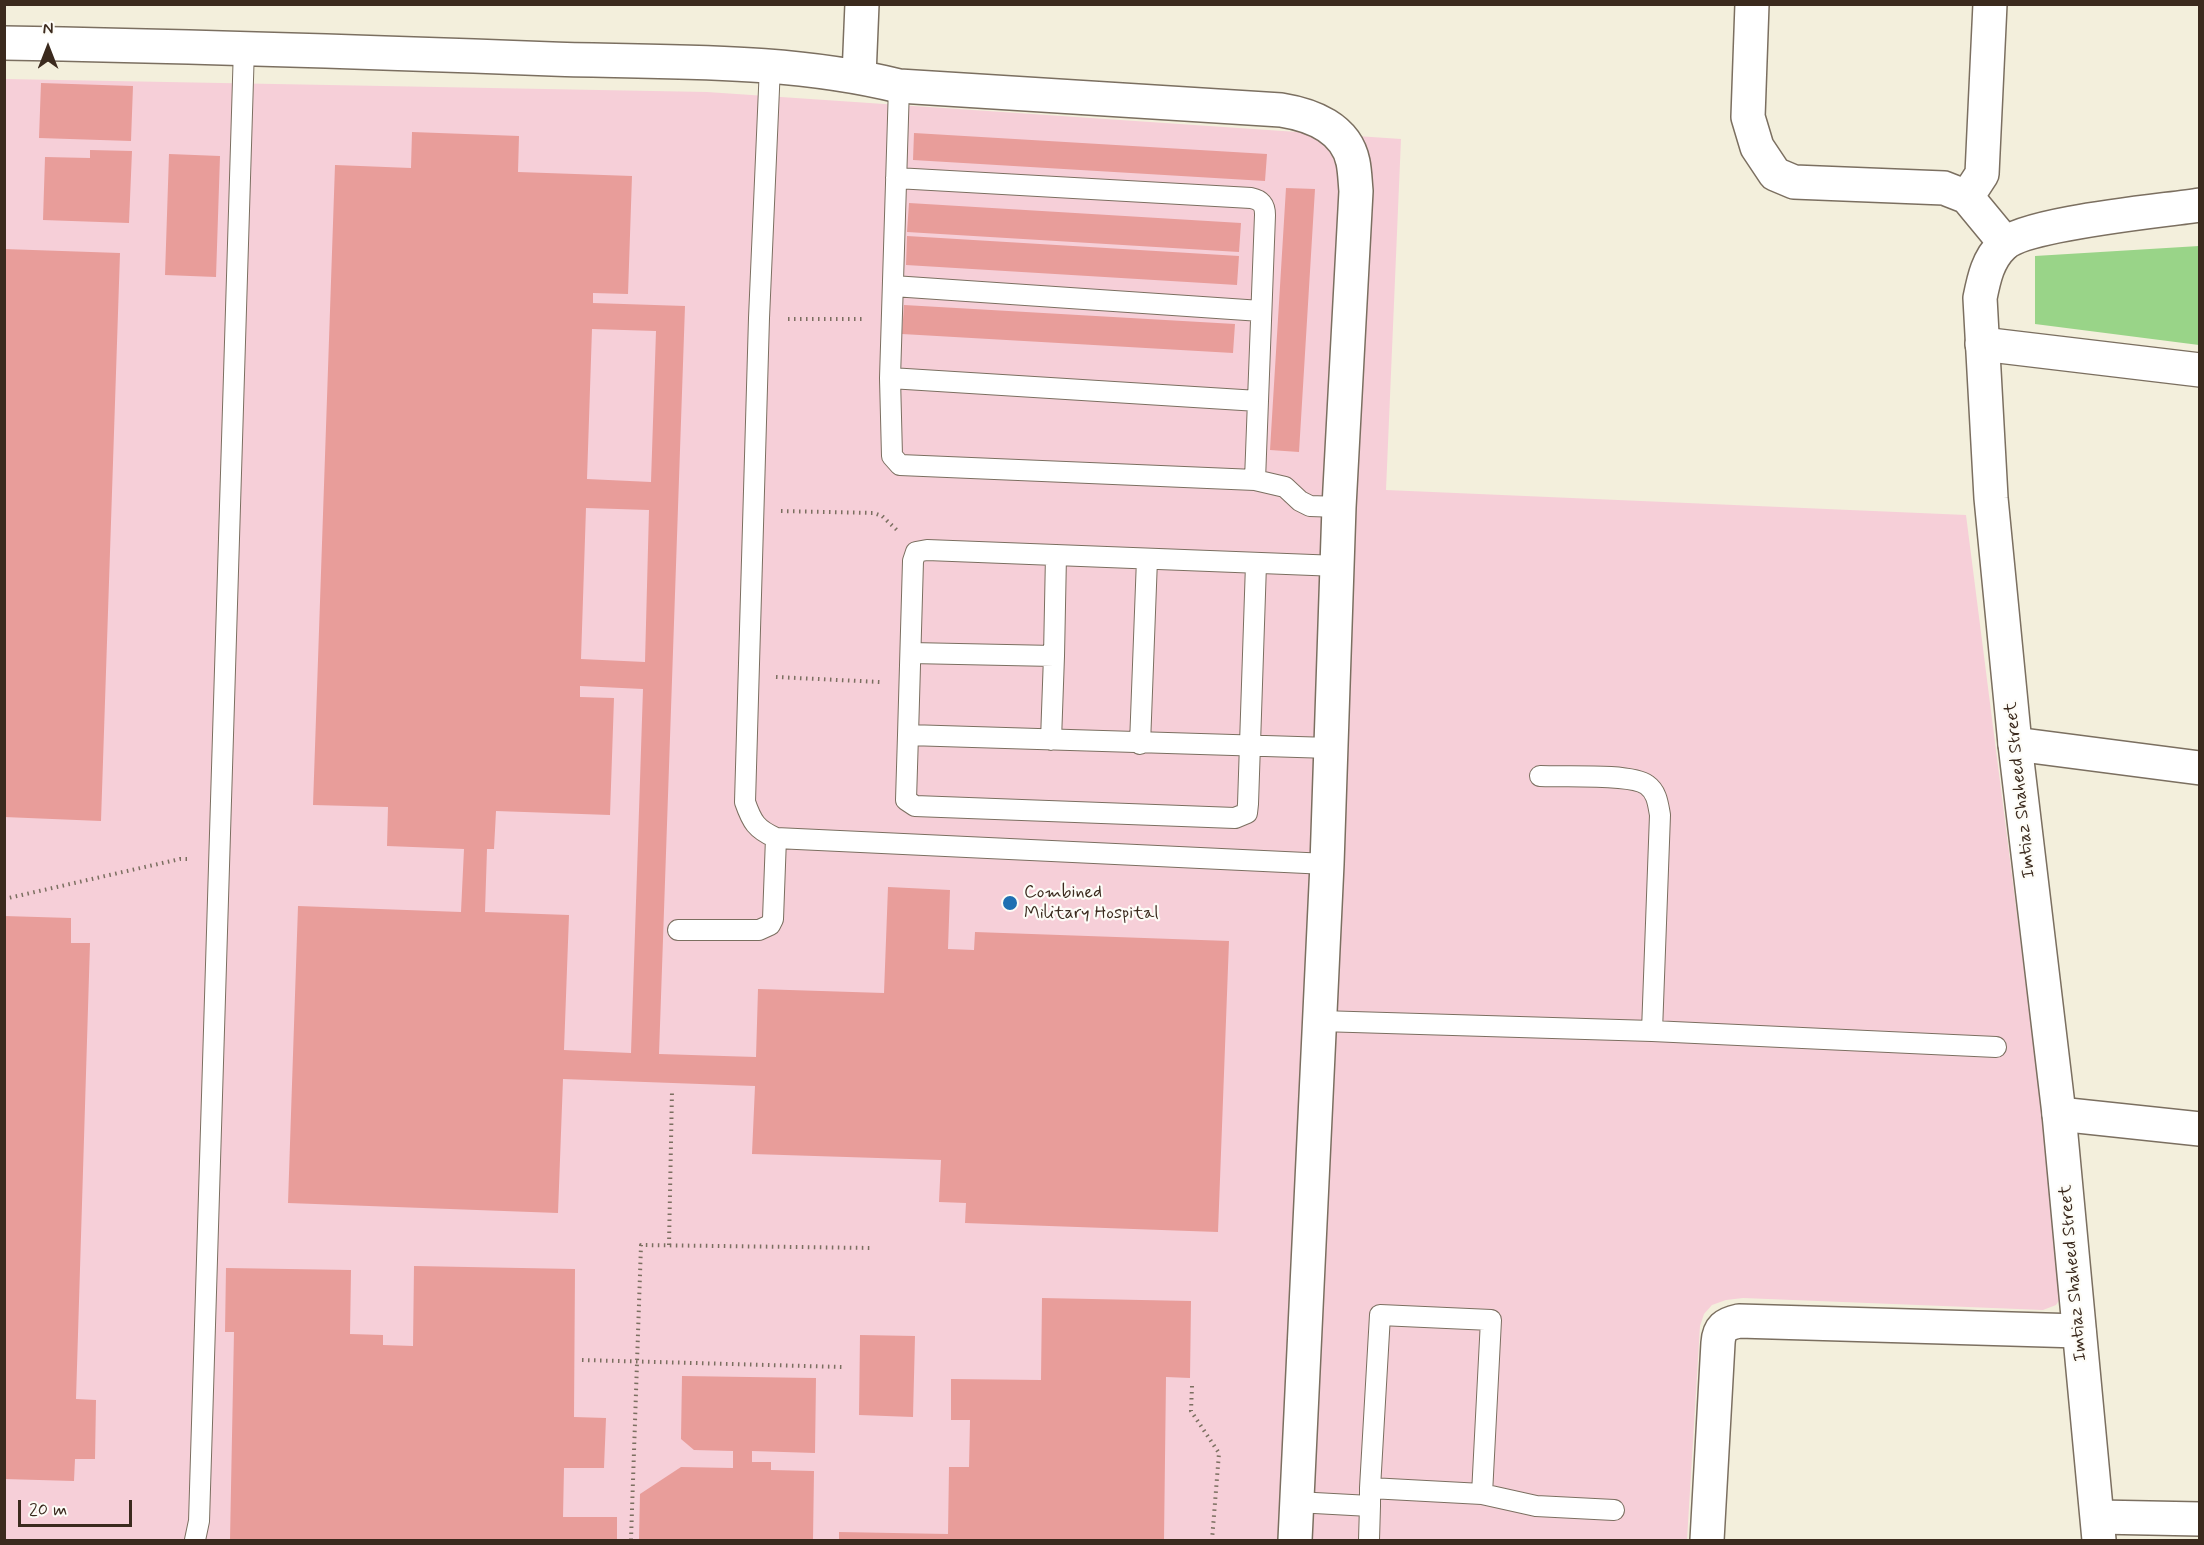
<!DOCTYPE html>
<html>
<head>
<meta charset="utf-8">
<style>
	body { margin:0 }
	#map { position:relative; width:2204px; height:1545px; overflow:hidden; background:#f3efdc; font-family:Mynerve,sans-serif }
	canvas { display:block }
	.frame { position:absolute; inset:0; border:6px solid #3b2a1e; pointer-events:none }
	.north { position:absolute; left:18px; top:18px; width:60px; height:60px; -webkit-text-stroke:4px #fdfcf7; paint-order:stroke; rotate:0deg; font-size:16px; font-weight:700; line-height:24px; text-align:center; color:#3b2a1e }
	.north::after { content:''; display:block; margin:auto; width:21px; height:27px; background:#3b2a1e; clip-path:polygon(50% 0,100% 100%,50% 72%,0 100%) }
	.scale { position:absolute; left:18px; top:1500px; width:114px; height:27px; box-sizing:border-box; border:3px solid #3b2a1e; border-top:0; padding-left:8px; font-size:18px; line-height:21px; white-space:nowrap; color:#3b2a1e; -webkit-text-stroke:4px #fdfcf7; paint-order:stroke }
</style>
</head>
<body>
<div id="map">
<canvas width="2204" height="1545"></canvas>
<div class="frame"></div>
<div class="north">N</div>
<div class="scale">20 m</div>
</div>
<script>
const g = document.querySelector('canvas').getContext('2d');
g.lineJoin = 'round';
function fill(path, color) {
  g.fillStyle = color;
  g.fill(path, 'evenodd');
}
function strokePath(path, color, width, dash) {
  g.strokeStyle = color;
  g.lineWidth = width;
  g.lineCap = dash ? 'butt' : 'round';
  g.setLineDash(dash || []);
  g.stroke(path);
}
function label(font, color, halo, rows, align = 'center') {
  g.font = font + ' Mynerve,sans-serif';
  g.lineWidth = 4.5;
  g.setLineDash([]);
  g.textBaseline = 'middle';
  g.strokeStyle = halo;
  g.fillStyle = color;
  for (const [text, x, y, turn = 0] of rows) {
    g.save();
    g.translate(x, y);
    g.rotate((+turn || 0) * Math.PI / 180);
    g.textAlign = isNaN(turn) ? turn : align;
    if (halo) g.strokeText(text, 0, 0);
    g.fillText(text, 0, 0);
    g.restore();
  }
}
fill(new Path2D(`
	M 5,79 L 707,92 L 1401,139 L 1386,490 L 1966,515 L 2065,1291 L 2056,1305 L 2043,1310 L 1743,1298 L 1726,1300 L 1712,1305 L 1704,1314 L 1700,1326 L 1687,1540 L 5,1540 Z`), '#f6cfd8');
fill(new Path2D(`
	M 2199,246 L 2199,345 L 2035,324 L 2035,256 Z`), '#99d488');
fill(new Path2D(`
	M 41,83 L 133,86 L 131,141 L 39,138 Z
	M 412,132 L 519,136 L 518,172 L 632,176 L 628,294 L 593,293 L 593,303 L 685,306 L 659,1054 L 756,1057 L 758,989 L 884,993 L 888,887 L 950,890 L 948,949 L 974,950 L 975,932 L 1229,941 L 1218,1232 L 965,1223 L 966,1203 L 939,1202 L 941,1160 L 752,1154 L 755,1086 L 563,1079 L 558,1213 L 288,1203 L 298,906 L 461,912 L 464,849 L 387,846 L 388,807 L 313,805 L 335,165 L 411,168 ZM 592,329 L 656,331 L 651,482 L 587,479 ZM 586,508 L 649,510 L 645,662 L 581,659 ZM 580,686 L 643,689 L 631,1053 L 564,1050 L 569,915 L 485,912 L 487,849 L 494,849 L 496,811 L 610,815 L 614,698 L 580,697 Z
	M 914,133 L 1267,154 L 1265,181 L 913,160 Z
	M 90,150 L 132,151 L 129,223 L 43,220 L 45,157 L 90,158 Z
	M 169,154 L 220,156 L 216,277 L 165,275 Z
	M 1286,188 L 1315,189 L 1299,452 L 1270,450 Z
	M 909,203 L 1241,223 L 1239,252 L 907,232 Z
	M 907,236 L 1239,256 L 1237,285 L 906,265 Z
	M 4,249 L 120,253 L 101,821 L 4,817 Z
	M 904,305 L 1235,324 L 1233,353 L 902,334 Z
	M 4,916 L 71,918 L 71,943 L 90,943 L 76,1399 L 96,1400 L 95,1459 L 75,1459 L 74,1481 L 4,1479 Z
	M 414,1266 L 575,1269 L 574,1417 L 606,1418 L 604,1468 L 564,1468 L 563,1517 L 617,1517 L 617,1540 L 230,1540 L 234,1332 L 225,1332 L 226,1268 L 351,1270 L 350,1334 L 383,1335 L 383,1345 L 413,1346 Z
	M 1042,1298 L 1191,1301 L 1190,1378 L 1166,1377 L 1164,1540 L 839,1540 L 839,1532 L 948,1534 L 949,1467 L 969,1467 L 970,1420 L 951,1420 L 951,1379 L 1041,1380 Z
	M 860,1335 L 915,1336 L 913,1417 L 859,1415 Z
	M 682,1376 L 816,1378 L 815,1453 L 752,1451 L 752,1462 L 771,1462 L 771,1470 L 814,1471 L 813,1540 L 639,1540 L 640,1494 L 681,1467 L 733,1468 L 733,1451 L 694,1450 L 681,1439 Z`), '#e89d9a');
const service = new Path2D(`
	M 770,66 L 759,318 L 745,802 C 752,822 756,829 776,838 L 1327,864
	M 899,86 L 890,378 L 892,456 L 900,465 L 1255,480 L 1285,487 L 1300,501 L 1310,506 L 1339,507
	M 896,178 L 1251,198 C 1261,200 1265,204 1265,215 L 1255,480
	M 893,286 L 1261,311
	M 890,378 L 1258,401
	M 911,653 L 1054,656 L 1056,555
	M 908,735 L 906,800 L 915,806 L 1235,818 L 1247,813 L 1248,804 L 1256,564
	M 1051,740 L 1054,656
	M 1140,744 L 1147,559
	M 1330,748 L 908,735 L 913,561 L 916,552 L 927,550 L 1338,566
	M 1540,776 C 1562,777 1631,773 1647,785 C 1657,792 1658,804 1660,815 L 1652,1031
	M 678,930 L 759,930 L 770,925 L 773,919 L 776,838
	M 1320,1021 L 1652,1031 L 1996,1047
	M 1482,1494 L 1536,1506 L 1614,1510
	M 1296,1502 L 1370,1506 L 1370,1488 L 1380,1315 L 1491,1320 L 1482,1494 L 1370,1488
	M 195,1540 L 199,1521 L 244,47
	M 1369,1540 L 1370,1506`);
const minor = new Path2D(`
	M 1752,4 L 1748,117 L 1757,147 L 1775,174 L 1794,182 L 1944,188 L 1967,197 L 2005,243
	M 4,43 C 187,46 370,52 552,59 C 668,63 786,58 899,86 L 1281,110 C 1312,115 1346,128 1353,162 C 1355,172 1355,181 1356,191 L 1339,507 L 1327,864 L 1295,1540
	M 859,76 L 862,4
	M 1967,197 L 1982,174 L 1990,4
	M 1982,344 L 2200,370
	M 2015,744 L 2200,768
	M 2059,1114 L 2200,1129
	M 2098,1517 L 2200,1519
	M 1707,1540 L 1718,1343 C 1719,1328 1725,1324 1739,1321 L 2079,1331`);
const tertiary = new Path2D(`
	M 2099,1540 L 2059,1114 L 2015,744 L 1991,498 L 1980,298 C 1984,278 1988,259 2003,245 C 2026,223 2162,211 2200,205`);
strokePath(service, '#7b6f60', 22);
strokePath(minor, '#7b6f60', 36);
strokePath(tertiary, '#7b6f60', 36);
strokePath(new Path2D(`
	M 788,319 L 864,319
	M 781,511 L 874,513 L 882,516 L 899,532
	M 776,677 L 880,682
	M 4,899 L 180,859 L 191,859
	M 669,1245 L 672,1091
	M 582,1360 L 842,1367
	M 1192,1386 L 1191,1411 L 1219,1453 L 1212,1540
	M 631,1540 L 641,1245 L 872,1248`), '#7b6f60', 4, [1.5, 4.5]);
strokePath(service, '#fff', 20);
strokePath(minor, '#fff', 33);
strokePath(tertiary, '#fff', 33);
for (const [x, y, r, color] of [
	[1010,903,8,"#1f6fb2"]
]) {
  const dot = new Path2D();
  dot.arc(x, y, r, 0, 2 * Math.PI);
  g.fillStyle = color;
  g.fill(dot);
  strokePath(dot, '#fdfcf7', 2);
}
label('18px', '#3b2a1e', '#fdfcf7', [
	["Imtiaz Shaheed Street",2021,790,-96],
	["Imtiaz Shaheed Street",2074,1273,-95]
]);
label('18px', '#3b2a1e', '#fdfcf7', [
	["Combined",1024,893],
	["Military Hospital",1024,914]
], 'left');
</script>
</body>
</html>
